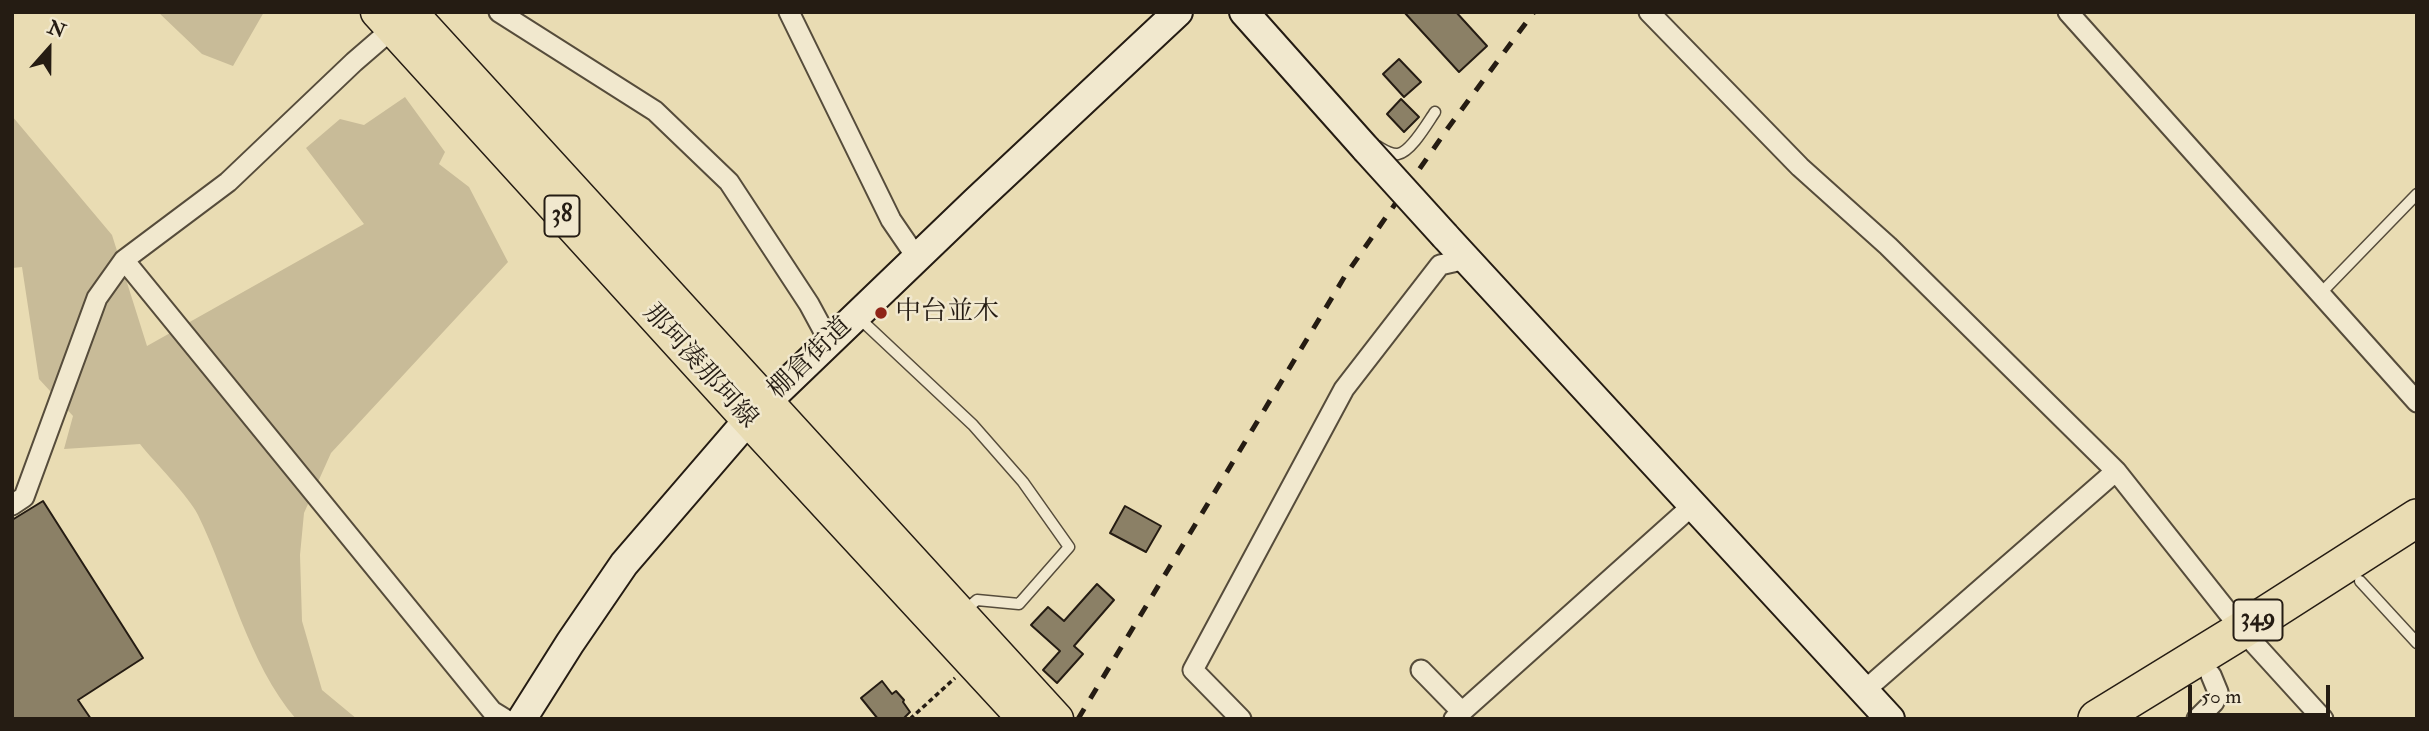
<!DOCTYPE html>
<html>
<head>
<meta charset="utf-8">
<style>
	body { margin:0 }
	#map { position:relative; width:2429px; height:731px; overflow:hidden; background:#e9dcb3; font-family:"IM FELL Double Pica",serif }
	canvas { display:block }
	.frame { position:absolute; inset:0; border:14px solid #251c13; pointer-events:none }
	.north { position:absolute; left:14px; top:14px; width:70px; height:70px; -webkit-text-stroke:5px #f1e8ce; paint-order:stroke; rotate:21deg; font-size:19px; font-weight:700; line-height:28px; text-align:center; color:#251c13 }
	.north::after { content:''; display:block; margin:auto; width:24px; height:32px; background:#251c13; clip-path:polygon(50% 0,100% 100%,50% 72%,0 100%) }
	.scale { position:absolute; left:2188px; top:685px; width:142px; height:32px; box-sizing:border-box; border:4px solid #251c13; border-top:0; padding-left:9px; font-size:21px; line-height:24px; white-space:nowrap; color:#251c13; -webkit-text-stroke:5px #f1e8ce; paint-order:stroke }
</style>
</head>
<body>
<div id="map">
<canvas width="2429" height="731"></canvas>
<div class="frame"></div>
<div class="north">N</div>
<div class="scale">50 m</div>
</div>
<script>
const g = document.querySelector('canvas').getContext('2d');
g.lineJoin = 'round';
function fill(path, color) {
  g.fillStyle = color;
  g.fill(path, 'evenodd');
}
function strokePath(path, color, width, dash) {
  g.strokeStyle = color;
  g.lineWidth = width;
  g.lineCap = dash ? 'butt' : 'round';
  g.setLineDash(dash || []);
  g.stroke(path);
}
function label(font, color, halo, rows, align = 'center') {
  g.font = font + ' "IM FELL Double Pica","Noto Serif JP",serif';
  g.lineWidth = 5;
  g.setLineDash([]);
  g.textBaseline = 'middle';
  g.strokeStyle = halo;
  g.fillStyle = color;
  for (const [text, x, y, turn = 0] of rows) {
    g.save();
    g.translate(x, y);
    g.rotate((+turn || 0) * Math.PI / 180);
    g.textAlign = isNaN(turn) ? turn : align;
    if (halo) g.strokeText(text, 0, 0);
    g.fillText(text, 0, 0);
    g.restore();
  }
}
fill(new Path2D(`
	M 158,12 L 264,12 L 233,66 L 202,54 Z
	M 405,97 L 445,152 L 439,164 L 469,187 L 508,262 L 331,453 L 304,513 L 300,555 L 302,621 L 322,690 L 357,719 L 296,719 C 248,663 230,580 198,515 C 188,495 155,463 140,444 L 64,449 L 73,416 L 39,379 L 22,267 L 12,268 L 12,116 L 112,235 L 147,346 L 364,224 L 306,148 L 340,119 L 364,125 Z`), '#c8bb98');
const building = new Path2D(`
	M 1404,12 L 1456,12 L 1487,46 L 1459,72 Z
	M 1399,59 L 1421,82 L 1404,97 L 1383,74 Z
	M 1401,99 L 1419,117 L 1404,132 L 1387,114 Z
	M 43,501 L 143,658 L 78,700 L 91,719 L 12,719 L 12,520 Z
	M 1125,506 L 1161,526 L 1146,552 L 1110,533 Z
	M 1097,584 L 1114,600 L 1074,646 L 1083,654 L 1057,683 L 1043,670 L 1060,651 L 1031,625 L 1048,607 L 1064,621 Z
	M 882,681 L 892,694 L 896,691 L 904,700 L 903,702 L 910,712 L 903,719 L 878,719 L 861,698 Z`);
fill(building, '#8b8066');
strokePath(building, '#251c13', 2);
const lane = new Path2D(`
	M 1377,146 C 1384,150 1391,155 1398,154 C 1411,152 1428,122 1435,112
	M 2321,293 L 2417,194
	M 859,318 L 973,425 L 1023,482 L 1069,547 L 1019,604 L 977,600 L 964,611
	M 2360,581 L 2417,643`);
const street = new Path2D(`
	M 499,12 L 655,111 L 729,182 L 809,304 L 829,341
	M 789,12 L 891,220 L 917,258
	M 1649,12 L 1800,167 L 1888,246 L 2116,471 L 2242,630 L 2323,719
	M 2068,12 L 2417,402
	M 124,260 L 492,711 L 505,719
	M 12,505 L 24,497 L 97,298 L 124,260 L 228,182 L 354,62 L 398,24
	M 1421,670 L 1462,712
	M 1864,691 L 2116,471
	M 1241,719 L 1193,670 L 1344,389 L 1440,265 L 1466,259
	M 1454,719 L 1693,505
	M 2197,719 L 2214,702 L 2218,692 L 2211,675`);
const secondary = new Path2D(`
	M 1244,12 L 1366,149
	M 1445,236 L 1890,719
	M 522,719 L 570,643 L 624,564 L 748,420 L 975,202 L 1178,12`);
const primary = new Path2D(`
	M 377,12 L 748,420 L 1024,719
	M 411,12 L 1057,719`);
const highway = new Path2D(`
	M 2097,719 L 2242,630 L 2417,518`);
strokePath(lane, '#564c3b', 13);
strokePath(street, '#564c3b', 23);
strokePath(secondary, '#251c13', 32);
strokePath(primary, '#251c13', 35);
strokePath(highway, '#251c13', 40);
strokePath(new Path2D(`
	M 845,719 L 846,719
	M 910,719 L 955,678`), '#251c13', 3.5, [5, 3.5]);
strokePath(lane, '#f1e8ce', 10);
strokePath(street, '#f1e8ce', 19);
strokePath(secondary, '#f1e8ce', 28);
strokePath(primary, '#e9dcb3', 32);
strokePath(highway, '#e9dcb3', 37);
strokePath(new Path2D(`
	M 1078,719 L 1345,276 L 1448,128 L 1534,12`), '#251c13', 5, [12, 12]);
const secondaryBridge = new Path2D(`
	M 1366,149 L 1445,236`);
strokePath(secondaryBridge, '#251c13', 32, []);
strokePath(secondaryBridge, '#f1e8ce', 28);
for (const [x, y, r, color] of [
	[881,313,7,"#8f2418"]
]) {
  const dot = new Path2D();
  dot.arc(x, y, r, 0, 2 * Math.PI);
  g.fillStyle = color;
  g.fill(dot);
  strokePath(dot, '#f1e8ce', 2.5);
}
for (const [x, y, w] of [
	[562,216,35],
	[2258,620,49]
]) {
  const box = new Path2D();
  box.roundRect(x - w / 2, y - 20.5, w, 41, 5);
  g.fillStyle = '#f1e8ce';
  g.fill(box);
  strokePath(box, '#251c13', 2);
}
label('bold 24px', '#251c13', null, [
	["38",562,216],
	["349",2258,620]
]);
label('26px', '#251c13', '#f1e8ce', [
	["中台並木",895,313]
], 'left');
label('26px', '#251c13', '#f1e8ce', [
	["棚倉街道",811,359,-44],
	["那珂湊那珂線",699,367,48]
]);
</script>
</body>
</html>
